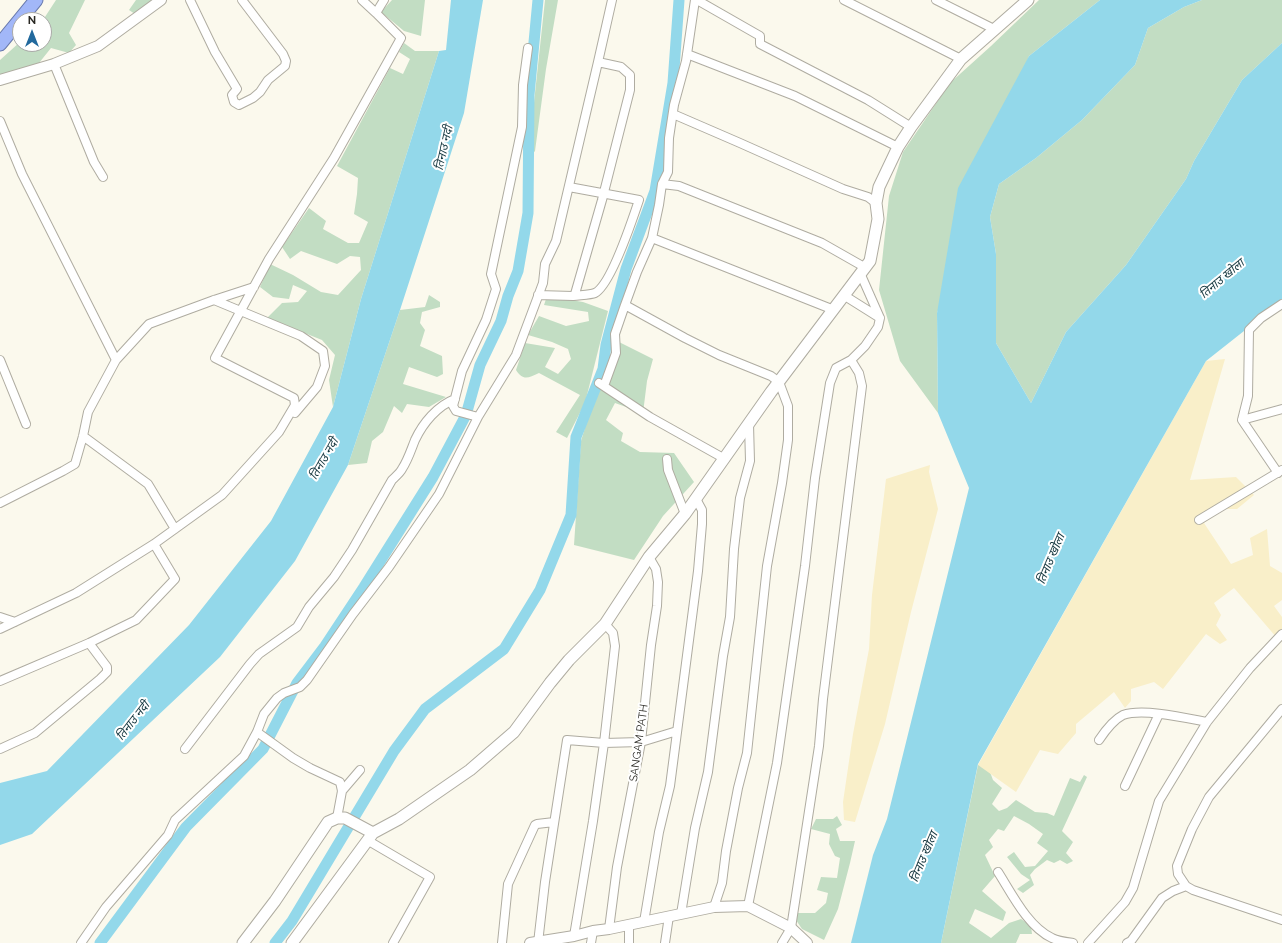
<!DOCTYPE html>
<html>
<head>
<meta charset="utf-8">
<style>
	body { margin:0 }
	#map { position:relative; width:1282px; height:943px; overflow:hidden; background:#fbf9ed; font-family:Raleway,sans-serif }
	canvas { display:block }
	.north { position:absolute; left:12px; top:12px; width:40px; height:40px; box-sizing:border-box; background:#fff; border:1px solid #a9a9a7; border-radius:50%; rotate:0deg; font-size:11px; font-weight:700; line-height:16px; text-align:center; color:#292823 }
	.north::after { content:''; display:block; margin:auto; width:14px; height:18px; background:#22699d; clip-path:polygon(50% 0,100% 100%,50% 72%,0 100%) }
</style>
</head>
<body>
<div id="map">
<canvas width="1282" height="943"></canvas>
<div class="north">N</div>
</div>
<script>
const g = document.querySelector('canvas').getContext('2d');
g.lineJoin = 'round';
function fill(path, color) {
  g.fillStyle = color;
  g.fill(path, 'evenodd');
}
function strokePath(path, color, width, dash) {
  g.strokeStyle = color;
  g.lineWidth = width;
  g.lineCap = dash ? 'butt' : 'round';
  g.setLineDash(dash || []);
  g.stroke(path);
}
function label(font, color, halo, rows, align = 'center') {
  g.font = font + ' Raleway,"Noto Sans Devanagari",sans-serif';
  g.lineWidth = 4;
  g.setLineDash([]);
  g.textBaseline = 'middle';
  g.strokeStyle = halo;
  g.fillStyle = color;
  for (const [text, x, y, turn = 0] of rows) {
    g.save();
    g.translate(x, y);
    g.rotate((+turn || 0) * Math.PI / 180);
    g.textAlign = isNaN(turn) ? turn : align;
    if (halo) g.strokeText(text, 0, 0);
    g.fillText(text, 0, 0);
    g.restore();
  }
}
fill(new Path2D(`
	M 56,0 L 85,0 L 69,33 L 76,45 L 69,53 L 51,48 L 39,63 L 0,77 L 0,60 L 20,42 L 20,44 L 44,44 L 43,20 Z
	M 136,0 L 152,0 L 135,14 L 129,10 Z
	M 392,0 L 425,0 L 421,36 L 404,31 L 381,12 Z
	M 545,0 L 558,0 L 546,69 L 535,151 L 531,156 L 532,121 Z
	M 1039,0 L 1100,0 L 1029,56 L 937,313 L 938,413 L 900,361 L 879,290 L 889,196 L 903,152 L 950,83 L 991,46 Z
	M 1202,0 L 1282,0 L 1282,43 L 1242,80 L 1194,161 L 1186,179 L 1126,265 L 1066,332 L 1031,403 L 996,343 L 996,254 L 990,217 L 999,184 L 1036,158 L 1082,120 L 1135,65 L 1148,28 L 1184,7 Z
	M 404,43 L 415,51 L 439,51 L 361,299 L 333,407 L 329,380 L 335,355 L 322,340 L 267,318 L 282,303 L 298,302 L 307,291 L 293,285 L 289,299 L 273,297 L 260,287 L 270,264 L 293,275 L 321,292 L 338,295 L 361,270 L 360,257 L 350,256 L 337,264 L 301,251 L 290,259 L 282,247 L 309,208 L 326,221 L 323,229 L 348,243 L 359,243 L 368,222 L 354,214 L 357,194 L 358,178 L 337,166 L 390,68 L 403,74 L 410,59 L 399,52 Z
	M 429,295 L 440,302 L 440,307 L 422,312 L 420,323 L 425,330 L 420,346 L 442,356 L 443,374 L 437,377 L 409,367 L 403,384 L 446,397 L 429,407 L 407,404 L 402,413 L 394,406 L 383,432 L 372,441 L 367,463 L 348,465 L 400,310 L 425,307 Z
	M 547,296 L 583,302 L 608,311 L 585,403 L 567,438 L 556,432 L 580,395 L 539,373 C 528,378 523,381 516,370 L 525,343 L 555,348 L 545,367 L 558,374 L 571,359 L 568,349 L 552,342 L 528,335 L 539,316 L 566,326 L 589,321 L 588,312 L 544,305 Z
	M 615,340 L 653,359 L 647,381 L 643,413 L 615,403 L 606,420 L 623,433 L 621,441 L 640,452 L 674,453 L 694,482 L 663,516 L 634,560 L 574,545 L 581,441 L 591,408 L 602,385 Z
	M 987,764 L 993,780 L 1002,788 L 992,804 L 999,811 L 1007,808 L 1016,800 L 1035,812 L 1047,813 L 1054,816 L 1070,778 L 1080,782 L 1084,775 L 1087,777 L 1062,831 L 1073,842 L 1066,853 L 1073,861 L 1067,864 L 1060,860 L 1054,863 L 1047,860 L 1035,869 L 1030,875 L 1034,885 L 1023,893 L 1017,889 L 1030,880 L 1021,874 L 1007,857 L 1014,852 L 1025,867 L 1035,866 L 1048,851 L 1037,843 L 1043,834 L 1029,824 L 1014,816 L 1004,831 L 998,829 L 989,840 L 993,847 L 985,855 L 995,876 L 982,891 L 1006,912 L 1003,921 L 975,909 L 969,923 L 991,938 L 1009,923 L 1021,919 L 1031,926 L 1032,934 L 1020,934 L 1016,943 L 941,943 L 978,765 Z
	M 837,816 L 842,825 L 836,829 L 840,841 L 855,841 L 850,863 L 838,909 L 824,940 L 802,929 L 796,920 L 798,913 L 815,913 L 826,903 L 828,893 L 817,890 L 821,877 L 837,878 L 840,858 L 835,856 L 829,844 L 830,834 L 811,829 L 816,819 L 833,819 Z`), '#c2ddc3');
fill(new Path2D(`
	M 1225,359 L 1190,480 L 1236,477 L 1254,495 L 1237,509 L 1223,509 L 1204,523 L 1231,564 L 1253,555 L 1250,538 L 1267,529 L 1270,566 L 1282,573 L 1282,600 L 1274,606 L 1282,617 L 1282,632 L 1277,638 L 1234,588 L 1214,603 L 1221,615 L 1216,625 L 1227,640 L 1220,644 L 1206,634 L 1163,689 L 1154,682 L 1131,689 L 1131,701 L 1125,708 L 1114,692 L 1076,724 L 1076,733 L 1058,754 L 1040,750 L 1016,792 L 978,765 L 1206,361 Z
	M 930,465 L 929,472 L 938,509 L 911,612 L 885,724 L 855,822 L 844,820 L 843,802 L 853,734 L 869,649 L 872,595 L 886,479 Z`), '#f9efc9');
fill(new Path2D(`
	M 451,0 L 483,0 L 464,113 L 400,310 L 348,465 L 295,561 L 220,657 L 32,834 L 0,845 L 0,783 L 47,771 L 189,625 L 271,521 L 333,407 L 361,299 L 439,51 L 446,50 Z
	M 1100,0 L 1202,0 L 1184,7 L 1148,28 L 1135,65 L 1082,120 L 1036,158 L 999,184 L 990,217 L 996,254 L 996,343 L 1031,403 L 1066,332 L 1126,265 L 1186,179 L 1194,161 L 1242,80 L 1282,43 L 1282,301 L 1206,361 L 978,764 L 941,943 L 851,943 L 873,855 L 887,819 L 969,488 L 938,413 L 937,313 L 958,188 L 1029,56 Z`), '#93d8ea');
strokePath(new Path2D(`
	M 100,943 L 186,827 L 263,749 L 297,683 L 325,646 L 364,587 L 433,477 L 466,415 L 480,365 L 501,321 L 508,296 L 518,271 L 528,213 L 529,95 L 538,0
	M 275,943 L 292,921 L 394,751 L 425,709 L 504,649 L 540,590 L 571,515 L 576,437 L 603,369 L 606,345 L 626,269 L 655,191 L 673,83 L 679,0`), '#93d8ea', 11);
const minor = new Path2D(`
	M 190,0 L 215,52 L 237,89 L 232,95 L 234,102 L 239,105 L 253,98 L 260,92 L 268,80 L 285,66 L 286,61 L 283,54 L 242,0
	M 695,0 L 686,61 L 674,105 L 669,138 L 668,172 L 662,184 L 659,205 L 652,238 L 637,272 L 625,305 L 685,338 L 719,355 L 771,376 L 779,382 L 788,406 L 788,440 L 782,483 L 767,566 L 747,753 L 738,788 L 726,851 L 722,883 L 714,907
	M 697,0 L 760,36 L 760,44 L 868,100 L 911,127
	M 844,0 L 961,59
	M 936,0 L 994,29
	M 376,13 L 384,0
	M 687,54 L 795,96 L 898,147
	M 54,64 L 94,162 L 103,177
	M 673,114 L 740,143 L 843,189 L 868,197 L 876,203
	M 0,121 L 22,174 L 116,360
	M 662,184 L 679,186 L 822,243 L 866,268
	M 569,187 L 639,200 C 633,218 611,285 595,293 C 590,295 579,295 573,296
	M 652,238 L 834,310
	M 538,295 L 573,296 L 575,294 L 602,200 L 630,90 L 630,75 L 621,67 L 598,62
	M 845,296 L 880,318
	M 214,300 L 301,336 L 323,351 L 325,366 L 317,387 L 295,413
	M 0,360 L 26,424
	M 599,383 L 650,417 L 725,459
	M 604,386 L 616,353 L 615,334 L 625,305
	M 478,417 L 456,411 L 453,406 L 462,371 L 486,320 L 496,289 L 491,274 L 522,127 L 523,85 L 528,48
	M 1242,420 L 1282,409
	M 83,436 L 148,484 L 175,529
	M 667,459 L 668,470 L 685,514
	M 1278,473 L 1242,420 L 1248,396 L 1249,330 L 1261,318 L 1282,304
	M 0,503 L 63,471 L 75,464 L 83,436 L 88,412 L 116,360 L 149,324 L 214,300 L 254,287
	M 1199,520 L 1282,470
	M 0,617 L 15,622
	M 0,629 L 76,593 L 154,544 L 222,495 L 279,432 L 295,405 L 294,398 L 215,358 L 269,259 L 334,158 L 401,38 L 376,13 L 362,0
	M 0,681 L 89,643 L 136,620 L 175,579 L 154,544
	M 1282,709 L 1209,797 L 1192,829 L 1177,866 L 1178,874 L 1186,886 L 1193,890 L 1282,920
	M 257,732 L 293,758 L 310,768 L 340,782 L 342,791 L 337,818
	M 1099,740 C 1105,731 1113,720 1123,715 C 1143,708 1186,718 1207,722
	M 0,749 L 35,733 L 100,679 L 107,672 L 107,667 L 89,643
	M 185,749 L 250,664 L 259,654 L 297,627 L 309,607 L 334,577 L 352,550 L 392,480 C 396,476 400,473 402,469 C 408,460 411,450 415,440 C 423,423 437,406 455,399
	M 1125,786 L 1159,714
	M 342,791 L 360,770
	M 367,840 L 430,877 L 393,943
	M 998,872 C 1012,894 1028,927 1052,938 C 1058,941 1066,942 1073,943
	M 748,906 L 777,763 L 805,566 L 815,478 L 830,383 L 836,368 L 851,360
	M 681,914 L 695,828 L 708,772 L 723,656 L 730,617 L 734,549 L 740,498 L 750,461 L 749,424
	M 644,922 L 659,832 L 670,786 L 698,571 L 702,524 L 702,510 L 696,499
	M 629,925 L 629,943
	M 609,929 L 617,867 L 641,742 L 651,645 L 657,606 L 658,582 L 656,569 L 649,557
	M 574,936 L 593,821 L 604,743 L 615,646 L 613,633 L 605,624
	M 81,943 L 106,907 L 168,835 L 175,820 L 244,756 L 257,732 L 264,714 L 277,698 L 284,693 L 300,687 L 307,680 L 353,614 L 389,567 L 439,494 L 478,417 L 516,355 L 543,283 L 545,264 L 556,241 L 598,62 L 612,0
	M 502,943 L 508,884 L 535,825 L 537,824 L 554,822
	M 538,943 L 545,882 L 567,740 L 604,743 L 641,742 L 677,731
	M 591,943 L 593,931
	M 665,943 L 669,916
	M 782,943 L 791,928 L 819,746 L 823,699 L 862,386 L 859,373 L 851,360 L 865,346 L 878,327 L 880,318 L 861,275
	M 1088,943 L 1125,902 L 1133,888 L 1159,801 L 1207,722 L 1250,668 L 1282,634
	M 1127,943 L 1131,941 L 1162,898 L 1173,891 L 1186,886`);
const tertiary = new Path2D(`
	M 0,80 L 54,64 L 98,46 L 161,0
	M 530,943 L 574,936 L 593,931 L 609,929 L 714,907 L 748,906 L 791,928 L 807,943`);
const secondary = new Path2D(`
	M 243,943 L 275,901 L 328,822 L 337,818 L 345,818 L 373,833
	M 292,943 L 373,833 L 399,819 L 470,770 L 514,732 L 550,683 L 569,660 L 605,624 L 649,557 L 685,514 L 771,392 L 870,261 L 878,219 L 876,203 L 879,187 L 898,147 L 911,127 L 961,59 L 1028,0`);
const trunk = new Path2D(`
	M 0,44 L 36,0`);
strokePath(minor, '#afaca1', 10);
strokePath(tertiary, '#afaca1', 12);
strokePath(secondary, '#afaca1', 13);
strokePath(trunk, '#6879ac', 15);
strokePath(minor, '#fff', 8);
strokePath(tertiary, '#fff', 10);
strokePath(secondary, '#fff', 11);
strokePath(trunk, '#a2b7f8', 13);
label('11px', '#292823', '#fff', [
	["SANGAM PATH",639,743,-82]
]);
label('italic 12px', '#14363e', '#fff', [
	["तिनाउ नदी",444,148,-77],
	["तिनाउ खोला",1222,279,-40],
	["तिनाउ नदी",324,459,-60],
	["तिनाउ खोला",1051,559,-67],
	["तिनाउ नदी",133,721,-52],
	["तिनाउ खोला",924,857,-67]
]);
</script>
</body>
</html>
